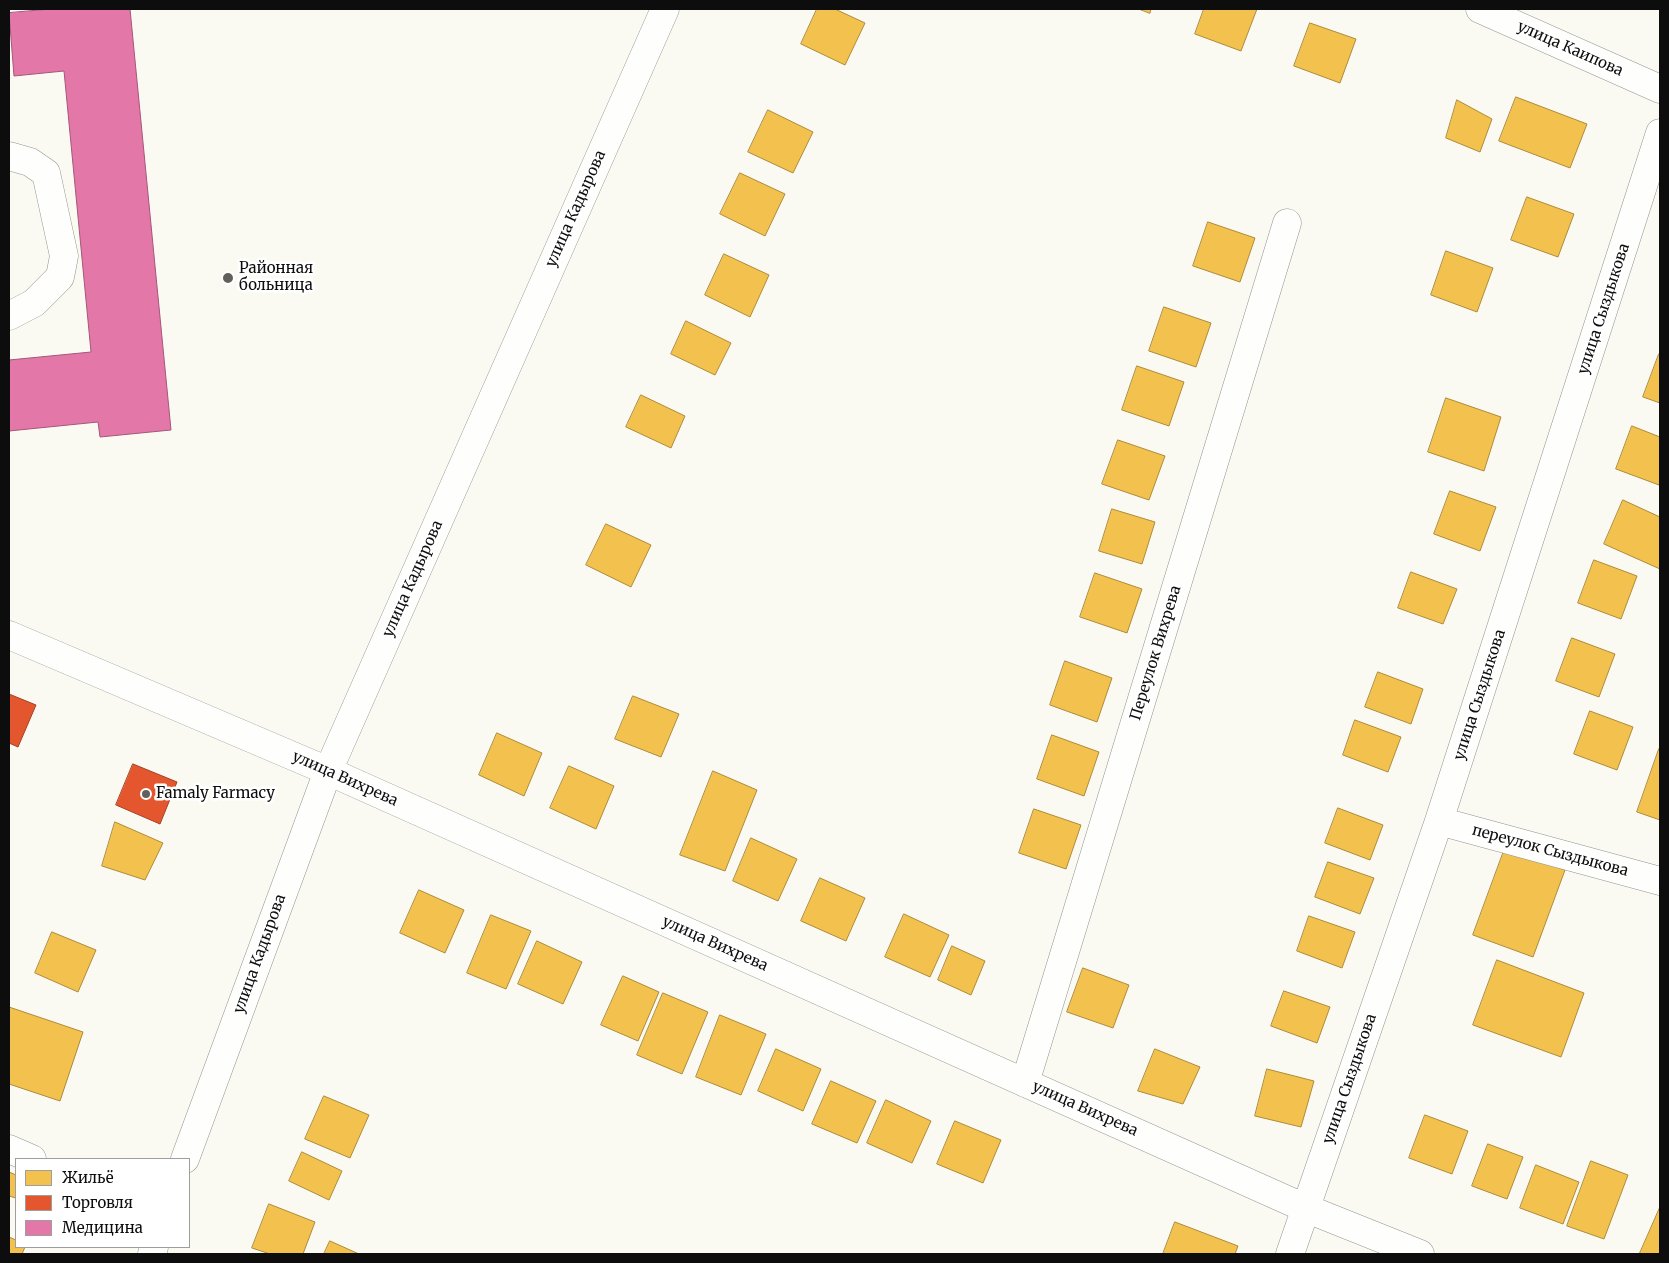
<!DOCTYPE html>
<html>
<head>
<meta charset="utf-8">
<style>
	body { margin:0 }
	#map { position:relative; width:1669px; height:1263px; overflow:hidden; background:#fbfaf2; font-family:Merriweather,serif }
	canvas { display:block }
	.frame { position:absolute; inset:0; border:10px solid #0d0d0d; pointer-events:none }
	.legend { position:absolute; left:15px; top:1158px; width:175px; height:90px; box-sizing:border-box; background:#fff; border:1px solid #9e9e9e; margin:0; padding:6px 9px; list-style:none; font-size:15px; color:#0d0d0d }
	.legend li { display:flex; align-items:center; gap:10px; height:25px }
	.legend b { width:25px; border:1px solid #9e9e9e }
</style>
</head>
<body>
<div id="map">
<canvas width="1669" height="1263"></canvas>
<div class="frame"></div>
<ul class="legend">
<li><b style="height:14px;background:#f2c14e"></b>Жильё</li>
<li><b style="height:14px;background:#e4572e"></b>Торговля</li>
<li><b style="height:14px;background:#e377a8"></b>Медицина</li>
</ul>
</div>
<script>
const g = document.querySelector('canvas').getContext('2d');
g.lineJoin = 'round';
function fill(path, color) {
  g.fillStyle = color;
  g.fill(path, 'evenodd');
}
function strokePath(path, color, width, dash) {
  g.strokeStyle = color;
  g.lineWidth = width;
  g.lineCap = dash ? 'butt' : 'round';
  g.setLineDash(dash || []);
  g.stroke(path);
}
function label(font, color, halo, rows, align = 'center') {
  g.font = font + ' Merriweather,serif';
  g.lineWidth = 5;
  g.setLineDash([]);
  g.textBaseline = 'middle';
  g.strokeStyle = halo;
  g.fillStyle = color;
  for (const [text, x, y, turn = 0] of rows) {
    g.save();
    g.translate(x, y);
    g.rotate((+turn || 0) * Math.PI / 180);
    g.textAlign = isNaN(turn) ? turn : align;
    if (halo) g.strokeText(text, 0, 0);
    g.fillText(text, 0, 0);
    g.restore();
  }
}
const homes = new Path2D(`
	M 817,9 L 835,9 L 865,23 L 845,65 L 801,44 Z
	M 1139,9 L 1151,9 L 1150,13 Z
	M 1204,9 L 1257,9 L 1241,51 L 1195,34 Z
	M 1310,23 L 1356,39 L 1340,83 L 1294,66 Z
	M 1516,97 L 1587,124 L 1570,168 L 1499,141 Z
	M 1457,100 L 1492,119 L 1480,152 L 1446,138 Z
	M 768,110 L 813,132 L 793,173 L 748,152 Z
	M 740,173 L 785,194 L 765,236 L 720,214 Z
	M 1527,197 L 1574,214 L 1558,257 L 1511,240 Z
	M 1208,222 L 1255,238 L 1240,282 L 1193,266 Z
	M 1446,251 L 1493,268 L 1477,312 L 1431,295 Z
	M 724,254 L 769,275 L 750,317 L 705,295 Z
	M 1164,307 L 1211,323 L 1196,367 L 1149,351 Z
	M 686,321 L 731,343 L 715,375 L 671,354 Z
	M 1659,354 L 1660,354 L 1660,403 L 1643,397 Z
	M 1137,366 L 1184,382 L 1169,426 L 1122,410 Z
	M 641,395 L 685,416 L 671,448 L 626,427 Z
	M 1446,398 L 1501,417 L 1484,471 L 1428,452 Z
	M 1632,426 L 1660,437 L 1660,481 L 1659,485 L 1616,469 Z
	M 1118,440 L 1165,456 L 1149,500 L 1102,484 Z
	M 1450,491 L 1496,507 L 1480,551 L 1434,534 Z
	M 1623,500 L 1660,517 L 1660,569 L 1604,544 Z
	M 1112,509 L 1155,522 L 1142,564 L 1099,551 Z
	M 606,524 L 651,545 L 631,587 L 586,565 Z
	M 1594,560 L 1637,576 L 1621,619 L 1578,603 Z
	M 1411,572 L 1457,589 L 1443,624 L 1398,608 Z
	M 1095,573 L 1142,589 L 1127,633 L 1080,617 Z
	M 1572,638 L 1615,654 L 1599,697 L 1556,681 Z
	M 1065,661 L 1112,678 L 1097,722 L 1050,705 Z
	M 1378,672 L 1423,689 L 1411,724 L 1365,707 Z
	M 633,696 L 679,714 L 661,757 L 615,739 Z
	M 1590,711 L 1633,727 L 1617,770 L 1574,754 Z
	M 1355,720 L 1401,737 L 1388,772 L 1343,755 Z
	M 497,733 L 542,753 L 524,796 L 479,775 Z
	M 1052,735 L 1099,752 L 1084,796 L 1037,779 Z
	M 1659,749 L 1660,750 L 1660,820 L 1637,812 Z
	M 569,766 L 614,786 L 596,829 L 550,808 Z
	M 713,771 L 757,790 L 725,871 L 680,855 Z
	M 1338,808 L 1383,825 L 1370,860 L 1325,843 Z
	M 1034,809 L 1081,825 L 1066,869 L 1019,853 Z
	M 115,822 L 163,843 L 145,880 L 102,866 Z
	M 751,838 L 797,859 L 778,901 L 733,881 Z
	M 1505,848 L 1565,870 L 1533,957 L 1473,935 Z
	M 1328,862 L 1374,878 L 1360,914 L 1315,897 Z
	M 820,878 L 865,898 L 846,941 L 801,921 Z
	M 419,890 L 464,910 L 445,953 L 400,933 Z
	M 904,914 L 949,935 L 930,977 L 885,957 Z
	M 491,915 L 531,931 L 506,989 L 467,973 Z
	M 1309,916 L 1355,932 L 1342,968 L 1297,951 Z
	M 52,932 L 96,950 L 78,992 L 35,973 Z
	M 537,941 L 582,962 L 563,1004 L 518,984 Z
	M 952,946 L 985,961 L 971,995 L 938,980 Z
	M 1497,960 L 1584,993 L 1561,1057 L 1473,1025 Z
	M 1083,968 L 1129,985 L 1113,1028 L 1067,1012 Z
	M 623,976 L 659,992 L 638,1041 L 601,1025 Z
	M 1284,991 L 1330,1007 L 1317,1043 L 1271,1026 Z
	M 663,993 L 708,1012 L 682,1074 L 637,1055 Z
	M 9,1007 L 83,1032 L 60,1101 L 9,1084 Z
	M 720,1015 L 766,1034 L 741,1095 L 696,1077 Z
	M 776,1049 L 821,1069 L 803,1111 L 758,1091 Z
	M 1155,1049 L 1200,1067 L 1183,1104 L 1138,1091 Z
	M 1267,1069 L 1314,1081 L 1301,1127 L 1255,1116 Z
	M 831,1081 L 876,1101 L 857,1143 L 812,1124 Z
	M 324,1096 L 369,1115 L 350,1158 L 305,1139 Z
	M 886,1100 L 931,1121 L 912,1163 L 867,1143 Z
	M 1425,1115 L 1468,1131 L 1452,1174 L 1409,1158 Z
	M 955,1121 L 1001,1140 L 983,1183 L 937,1164 Z
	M 1488,1144 L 1523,1157 L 1507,1199 L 1472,1186 Z
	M 302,1152 L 342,1171 L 329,1200 L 289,1181 Z
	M 1591,1161 L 1628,1175 L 1604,1239 L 1567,1226 Z
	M 1536,1165 L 1579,1182 L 1563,1224 L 1520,1208 Z
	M 9,1172 L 16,1175 L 16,1198 L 9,1196 Z
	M 269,1204 L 315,1222 L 303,1254 L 270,1254 L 252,1248 Z
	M 1660,1207 L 1660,1254 L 1643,1254 L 1640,1253 Z
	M 1175,1222 L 1238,1246 L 1235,1254 L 1163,1254 Z
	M 9,1237 L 16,1240 L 16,1247 L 25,1247 L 22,1254 L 9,1254 Z
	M 330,1241 L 359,1254 L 324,1254 Z`);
fill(homes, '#f2c14e');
strokePath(homes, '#ad8b3a', 1);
const shops = new Path2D(`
	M 9,694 L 36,705 L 18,747 L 9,743 Z
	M 133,764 L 177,782 L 160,824 L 116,805 Z`);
fill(shops, '#e4572e');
strokePath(shops, '#a44124', 1);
const health = new Path2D(`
	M 51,9 L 130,9 L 171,430 L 100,437 L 98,422 L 9,431 L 9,360 L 91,352 L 64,71 L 14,76 L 9,13 Z`);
fill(health, '#e377a8');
strokePath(health, '#a3577a', 1);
const minor = new Path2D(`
	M 1480,9 L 1660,89
	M 9,156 L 30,162 L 46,173 L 64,256 L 60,277 L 34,303 L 9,316
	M 9,635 L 328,771 L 1305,1208 L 1420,1254
	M 1439,821 L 1660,881
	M 1025,1083 L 1287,223
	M 9,1149 L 32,1159
	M 185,1159 L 328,771 L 665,9
	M 152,1254 L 154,1247
	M 1290,1254 L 1439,821 L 1660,133`);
strokePath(minor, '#949490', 29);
strokePath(minor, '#fefefd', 28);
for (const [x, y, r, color] of [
	[228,278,6,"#60605d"],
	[146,794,5,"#60605d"]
]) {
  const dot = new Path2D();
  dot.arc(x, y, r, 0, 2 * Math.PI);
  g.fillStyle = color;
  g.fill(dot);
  strokePath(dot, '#fff', 2);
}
label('15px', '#0d0d0d', '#fff', [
	["улица Каипова",1570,49,24],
	["улица Кадырова",576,209,-66],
	["улица Сыздыкова",1604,309,-72],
	["улица Кадырова",413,579,-66],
	["Переулок Вихрева",1156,653,-73],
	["улица Сыздыкова",1480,695,-72],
	["улица Вихрева",345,779,24],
	["переулок Сыздыкова",1550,851,15],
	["улица Вихрева",715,944,24],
	["улица Кадырова",260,954,-70],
	["улица Сыздыкова",1350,1079,-71],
	["улица Вихрева",1085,1109,24]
]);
label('15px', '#0d0d0d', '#fff', [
	["Районная",239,269],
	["больница",239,286],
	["Famaly Farmacy",156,794]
], 'left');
</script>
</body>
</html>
